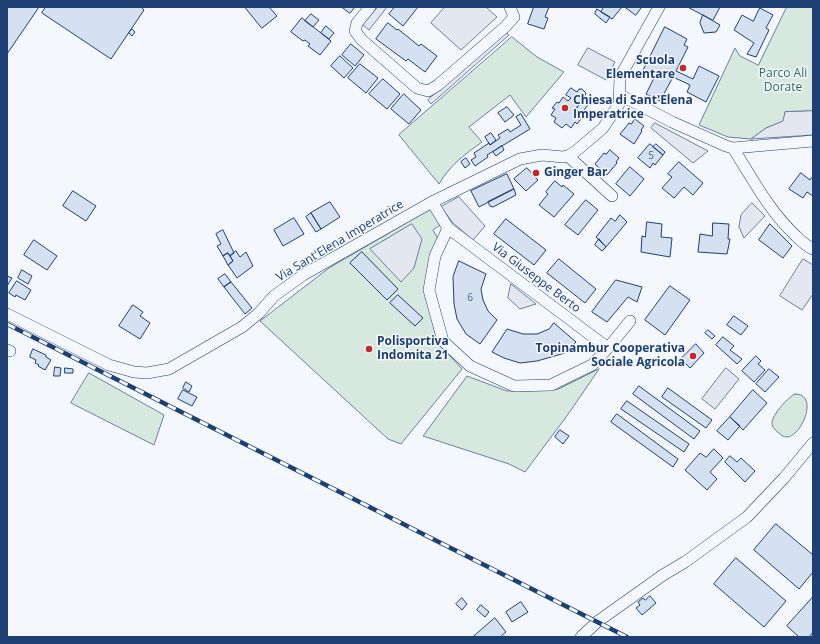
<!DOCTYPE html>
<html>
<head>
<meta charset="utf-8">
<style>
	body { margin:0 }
	#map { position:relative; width:820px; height:644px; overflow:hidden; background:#f4f7fb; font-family:"Open Sans",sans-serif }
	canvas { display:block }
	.frame { position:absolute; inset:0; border:8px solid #1d3f73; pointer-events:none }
</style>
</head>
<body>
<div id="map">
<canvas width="820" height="644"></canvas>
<div class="frame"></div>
</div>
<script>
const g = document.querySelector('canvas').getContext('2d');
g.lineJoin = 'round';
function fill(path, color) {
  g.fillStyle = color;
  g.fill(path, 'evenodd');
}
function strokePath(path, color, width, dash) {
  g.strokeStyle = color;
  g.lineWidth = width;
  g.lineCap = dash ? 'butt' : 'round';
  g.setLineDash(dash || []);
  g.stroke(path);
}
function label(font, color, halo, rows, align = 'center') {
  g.font = font + ' "Open Sans",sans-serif';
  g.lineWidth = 3;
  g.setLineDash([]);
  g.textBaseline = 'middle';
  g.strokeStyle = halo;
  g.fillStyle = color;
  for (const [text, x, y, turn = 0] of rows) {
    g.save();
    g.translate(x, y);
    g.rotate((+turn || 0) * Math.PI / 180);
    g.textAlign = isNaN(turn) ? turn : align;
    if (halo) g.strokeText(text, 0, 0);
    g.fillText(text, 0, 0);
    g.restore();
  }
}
const green = new Path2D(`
	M 787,7 L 813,7 L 813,111 L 785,112 L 784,121 L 766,128 L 751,139 L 728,137 L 699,125 L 735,48 L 740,56 L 758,65 Z
	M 512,37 L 537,57 L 564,72 L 526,117 L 510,95 L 469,127 L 482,142 C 464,155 450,165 439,184 L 399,135 Z
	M 431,209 L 441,224 L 433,230 L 438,239 L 426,291 L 437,342 L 462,369 L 401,444 L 388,439 L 260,321 L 329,268 Z
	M 599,369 L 569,413 L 525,472 L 509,464 L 423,436 L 467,376 L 507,391 L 558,389 Z
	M 89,373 L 164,415 L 154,445 L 71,403 Z
	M 795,394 C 820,394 801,437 787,437 C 783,437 781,435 779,433 C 776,431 772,427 772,423 C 772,415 788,397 795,394 Z`);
fill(green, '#d7e8df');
strokePath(green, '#687fa3', 1);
const parking = new Path2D(`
	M 378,7 L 387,7 L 369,30 L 363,25 Z
	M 445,7 L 486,7 L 497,17 L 461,50 L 431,23 Z
	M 506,32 L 509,35 L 431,104 L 428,100 Z
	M 588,48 L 615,62 L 606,80 L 578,65 Z
	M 813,111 L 813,135 L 751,139 L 766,128 L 783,121 L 785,112 Z
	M 655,123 L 708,151 L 693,163 L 651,128 Z
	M 459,197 L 485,226 L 473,240 L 453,223 L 441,207 Z
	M 752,203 L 765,216 L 744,238 L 739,227 L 741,215 Z
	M 412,224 L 422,239 L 414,268 L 401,282 L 370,249 Z
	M 803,259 L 813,265 L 813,294 L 802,310 L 780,296 Z
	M 511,284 L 536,304 L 520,309 L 508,298 Z
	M 726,368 L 739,379 L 715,409 L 702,399 Z`);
fill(parking, '#e3e8f0');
strokePath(parking, '#687fa3', 1);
const building = new Path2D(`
	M 7,7 L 39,7 L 7,54 Z
	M 46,7 L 141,7 L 144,10 L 111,59 L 42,13 Z
	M 245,7 L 269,7 L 277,16 L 262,28 Z
	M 342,7 L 355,7 L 350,13 Z
	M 395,7 L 418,7 L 403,26 L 389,14 Z
	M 534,7 L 549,7 L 545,17 L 548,18 L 544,29 L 528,24 Z
	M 604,7 L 622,7 L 612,19 L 601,12 Z
	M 625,7 L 639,7 L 641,8 L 636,15 Z
	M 688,7 L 720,7 L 713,20 Z
	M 760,8 L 773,15 L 766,28 L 769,30 L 756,57 L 747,54 L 754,43 L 734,30 L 742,15 L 753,21 Z
	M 597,9 L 610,17 L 606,23 L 595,14 Z
	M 311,14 L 319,20 L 313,27 L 305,21 Z
	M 703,15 L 720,25 L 716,32 L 704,33 L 700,23 Z
	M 302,18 L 331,41 L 320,55 L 308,46 L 310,44 L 305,40 L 303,41 L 291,32 Z
	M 388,23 L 397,30 L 398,29 L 419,46 L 421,44 L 437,56 L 425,72 L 408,59 L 406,61 L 376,39 Z
	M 326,26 L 334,33 L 329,39 L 321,33 Z
	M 665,27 L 687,39 L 684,45 L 688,47 L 676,71 L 693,79 L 699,66 L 719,76 L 706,102 L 687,92 L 690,85 L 673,77 L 660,101 L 646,94 L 655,76 L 643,71 Z
	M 132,29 L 135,32 L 132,36 L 129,33 Z
	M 351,44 L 364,55 L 355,66 L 342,55 Z
	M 340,56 L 353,68 L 344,78 L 331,66 Z
	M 360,64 L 378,78 L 366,93 L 348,78 Z
	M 383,79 L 400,94 L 387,109 L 369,94 Z
	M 571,88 L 577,92 L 579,89 L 582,89 L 586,93 L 584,98 L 576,109 L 582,113 L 579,117 L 581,119 L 577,124 L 575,122 L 571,128 L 566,124 L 562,128 L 554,122 L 556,118 L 551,115 L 555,109 L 552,108 L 557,102 L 559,103 L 563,97 L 568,101 L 571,98 L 566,95 Z
	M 404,94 L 421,110 L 409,124 L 391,109 Z
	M 584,98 L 590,102 L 582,113 L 576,109 Z
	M 507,107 L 514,115 L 505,122 L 498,113 Z
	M 521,114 L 530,129 L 487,155 L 488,157 L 475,166 L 471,160 L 476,157 L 474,153 L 489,143 L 490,145 L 500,138 L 498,135 L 508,129 L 510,132 L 521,125 L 516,117 Z
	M 635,119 L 644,126 L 641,130 L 642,131 L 634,144 L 620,134 L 629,123 L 631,124 Z
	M 491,133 L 496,140 L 490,145 L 485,137 Z
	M 650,144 L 663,155 L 655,165 L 653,163 L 650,168 L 638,158 Z
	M 656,144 L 665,152 L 663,155 L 653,147 Z
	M 502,146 L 504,150 L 496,156 L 493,152 Z
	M 610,150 L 619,158 L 616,162 L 617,163 L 607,175 L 595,164 L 604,153 L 606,154 Z
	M 466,158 L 470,164 L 465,168 L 461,162 Z
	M 679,162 L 703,183 L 693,195 L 684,187 L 674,198 L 662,188 L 672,177 L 668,174 Z
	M 630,167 L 644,179 L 630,196 L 616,184 Z
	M 527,168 L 538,180 L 526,191 L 514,179 Z
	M 801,173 L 810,180 L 813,176 L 813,196 L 807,192 L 803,198 L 789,189 Z
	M 507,174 L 514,189 L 479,207 L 471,191 Z
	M 555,181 L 562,187 L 563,185 L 574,194 L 554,217 L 539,205 L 548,194 L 546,192 Z
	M 514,189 L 516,195 L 493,207 L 490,206 L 488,202 Z
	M 73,191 L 96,206 L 86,221 L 63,206 Z
	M 586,200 L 598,210 L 578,235 L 565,225 Z
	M 330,202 L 340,217 L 321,229 L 311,213 Z
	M 311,213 L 321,229 L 316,232 L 306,217 Z
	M 620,215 L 627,222 L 606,247 L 596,237 L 611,218 L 615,221 Z
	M 294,218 L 304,234 L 283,246 L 274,230 Z
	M 506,219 L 546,250 L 534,265 L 494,234 Z
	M 647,222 L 662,224 L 661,237 L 672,238 L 670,257 L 641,252 L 642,236 L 645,237 Z
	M 713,223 L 729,224 L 728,239 L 730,239 L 727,254 L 698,252 L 700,234 L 712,236 Z
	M 770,224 L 792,246 L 783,258 L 759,240 Z
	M 223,230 L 234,253 L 230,256 L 228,253 L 223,256 L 217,246 L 221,244 L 216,234 Z
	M 599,239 L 606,247 L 602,251 L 595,245 Z
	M 34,240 L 57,256 L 47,270 L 24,255 Z
	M 236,251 L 240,257 L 246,252 L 253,266 L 237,278 L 228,265 L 233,261 L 230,256 Z
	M 362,252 L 398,289 L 387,300 L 350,263 Z
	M 228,253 L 233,261 L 228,265 L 223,256 Z
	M 559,259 L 596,289 L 585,303 L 547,273 Z
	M 459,261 L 486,274 L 481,289 L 483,300 L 488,311 L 497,320 L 480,344 L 466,334 L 457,319 L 454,304 L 453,277 Z
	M 22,270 L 32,276 L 28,284 L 18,278 Z
	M 225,274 L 231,282 L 224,287 L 218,279 Z
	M 7,276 L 12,278 L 7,286 Z
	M 616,280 L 642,287 L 637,302 L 628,297 L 607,322 L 592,312 Z
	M 17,281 L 31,290 L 25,300 L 16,295 L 15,297 L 9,293 Z
	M 231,282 L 252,308 L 245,314 L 224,287 Z
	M 670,286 L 690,300 L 665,335 L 645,320 Z
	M 398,295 L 423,318 L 415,326 L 390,303 Z
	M 133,305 L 143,312 L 140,316 L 150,323 L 140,339 L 119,326 Z
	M 734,316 L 748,326 L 741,335 L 727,325 Z
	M 554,323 L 576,342 L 565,353 L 537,361 L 520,363 L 504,358 L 492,352 L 507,329 L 523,334 L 537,334 L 549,329 Z
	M 708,330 L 715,336 L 712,339 L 705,333 Z
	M 723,337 L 734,346 L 730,350 L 742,359 L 737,364 L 716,345 Z
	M 696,344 L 704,353 L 690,368 L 681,359 Z
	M 33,349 L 46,355 L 46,357 L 51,360 L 45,370 L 38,366 L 39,365 L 35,363 L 36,360 L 30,357 Z
	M 756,356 L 761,361 L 758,364 L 765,370 L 754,382 L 742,371 Z
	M 55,367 L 61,368 L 60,376 L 54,376 Z
	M 65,368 L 73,369 L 73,373 L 65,373 Z
	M 769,369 L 779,377 L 765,392 L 756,384 Z
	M 186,382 L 192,386 L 189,392 L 183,388 Z
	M 639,386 L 700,431 L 694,439 L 633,394 Z
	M 668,388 L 712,420 L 706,428 L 662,397 Z
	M 183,390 L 197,397 L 192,406 L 178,399 Z
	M 753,390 L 767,403 L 743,430 L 730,417 Z
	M 627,401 L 689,444 L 684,452 L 621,409 Z
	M 617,414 L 678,459 L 673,467 L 611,422 Z
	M 730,417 L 740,426 L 728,440 L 717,431 Z
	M 560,430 L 569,436 L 563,444 L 555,437 Z
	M 714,449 L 723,458 L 710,472 L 717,479 L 707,490 L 685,470 L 700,453 L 706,457 Z
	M 730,456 L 737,462 L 741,458 L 755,471 L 745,482 L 725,462 Z
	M 776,524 L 813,555 L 813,572 L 799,589 L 754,550 Z
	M 736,558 L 786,601 L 764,627 L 714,584 Z
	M 650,596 L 656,603 L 642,615 L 636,608 L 640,605 L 638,602 L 643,598 L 645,600 Z
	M 813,597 L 813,632 L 809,637 L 799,637 L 787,626 Z
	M 462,598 L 467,604 L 462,610 L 456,604 Z
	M 521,602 L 528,612 L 512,622 L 506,612 Z
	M 481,605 L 489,612 L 485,617 L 477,610 Z
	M 495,618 L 506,632 L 500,637 L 473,637 Z`);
fill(building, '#d5e0f0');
strokePath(building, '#1d3f73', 1);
const minor = new Path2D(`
	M 370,7 L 357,23 L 355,31 L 362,40 L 417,88 L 428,91 L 438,85 L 505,27 L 514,17 L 510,7
	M 620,95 L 672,122 L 726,146 L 733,148 C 752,178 769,211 796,236 C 801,241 806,246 813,249
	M 733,148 L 813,141
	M 568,156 L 612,196
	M 432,202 L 448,228 L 608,348 L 630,321
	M 448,228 L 435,256 L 429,290 L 443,341 L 470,366 L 514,386 L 551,385 L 592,365 L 608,348
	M 7,314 L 109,365 L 134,372 L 147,373 L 169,369 L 242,327 L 259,313 L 274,296 L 303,275 L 432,202 L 520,159 L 542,155 L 563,157 L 568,156 L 576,151 L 603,128 L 619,104 L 620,77 L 659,7
	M 7,350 L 10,351
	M 581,637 L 597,622 L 663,575 L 685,562 L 747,517 L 784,478 L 813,443`);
strokePath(minor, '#1d3f73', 12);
strokePath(minor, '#f4f7fb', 11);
const rail = new Path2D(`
	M 7,324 L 627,637`);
strokePath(rail, '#1d3f73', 4.5);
strokePath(rail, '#f4f7fb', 3, [9]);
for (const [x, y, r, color] of [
	[683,68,4,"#c62828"],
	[565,108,4,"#c62828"],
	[536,173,4,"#c62828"],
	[369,349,4,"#c62828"],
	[693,356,4,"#c62828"]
]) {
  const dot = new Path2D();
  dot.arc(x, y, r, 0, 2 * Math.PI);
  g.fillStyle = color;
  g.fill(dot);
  strokePath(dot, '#f4f7fb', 1.5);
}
label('10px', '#4b6792', null, [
	["5",651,156],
	["6",470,298]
]);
label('bold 12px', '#1d3f73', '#f4f7fb', [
	["Scuola",675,61,"right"],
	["Elementare",675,75,"right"],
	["Chiesa di Sant'Elena",573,101],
	["Imperatrice",573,115],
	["Ginger Bar",544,173],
	["Polisportiva",377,342],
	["Indomita 21",377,356],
	["Topinambur Cooperativa",685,349,"right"],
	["Sociale Agricola",685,363,"right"]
], 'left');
label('12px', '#2c6c60', '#f4f7fb', [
	["Parco Ali",783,74],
	["Dorate",783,88]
]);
label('12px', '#1d3f73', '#f4f7fb', [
	["Via Sant'Elena Imperatrice",340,241,-31],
	["Via Giuseppe Berto",536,278,37]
]);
</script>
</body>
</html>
